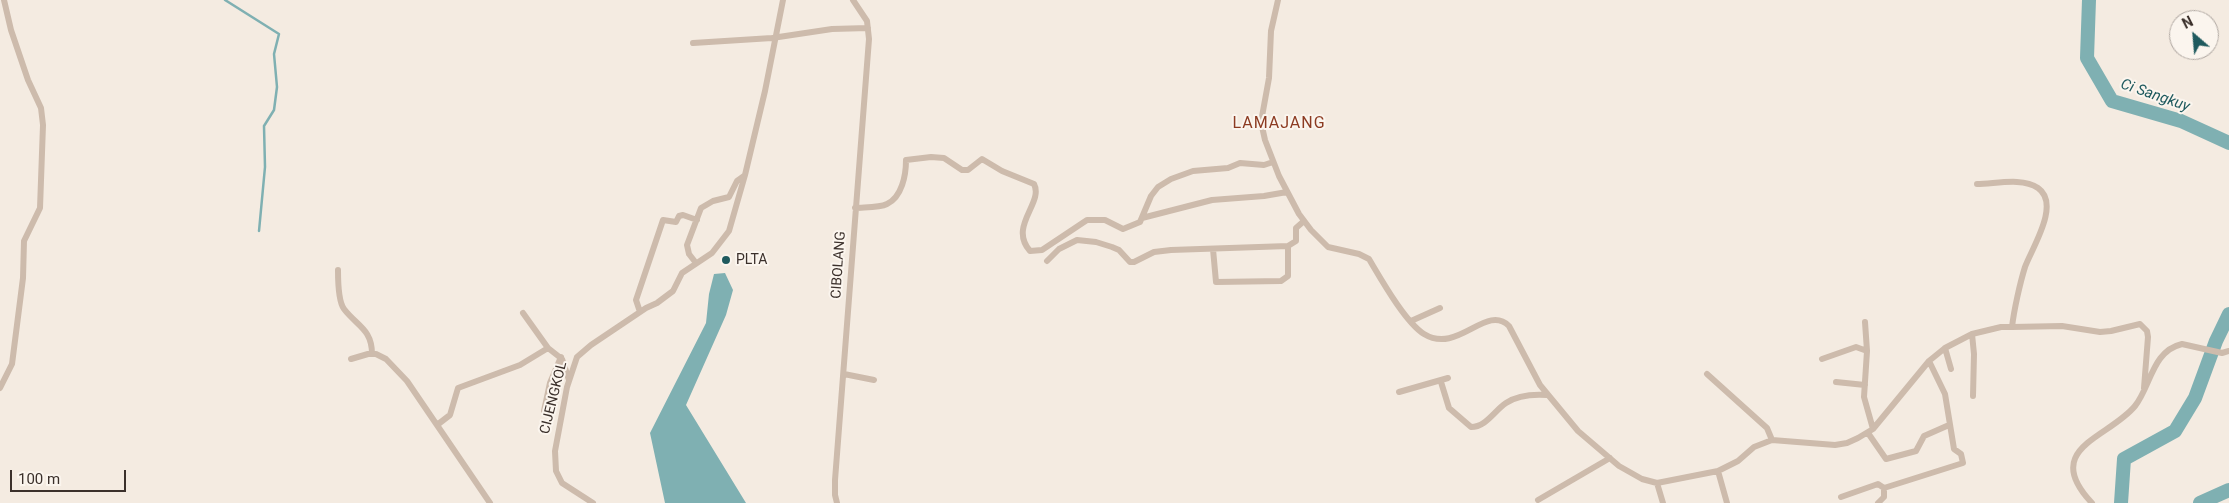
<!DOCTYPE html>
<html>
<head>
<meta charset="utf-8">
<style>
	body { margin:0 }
	#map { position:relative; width:2229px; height:503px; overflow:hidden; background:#f4ebe1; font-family:Roboto,sans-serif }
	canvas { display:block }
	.north { position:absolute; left:2169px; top:10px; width:50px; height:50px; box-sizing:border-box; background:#fbf5ee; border:1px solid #aea6a0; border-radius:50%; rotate:333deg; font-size:14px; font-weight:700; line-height:20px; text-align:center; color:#3b302b }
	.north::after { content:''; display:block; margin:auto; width:18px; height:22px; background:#1f5a5e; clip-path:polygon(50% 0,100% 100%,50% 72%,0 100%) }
	.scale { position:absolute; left:10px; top:470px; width:116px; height:22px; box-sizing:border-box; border:2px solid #3b302b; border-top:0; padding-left:6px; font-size:15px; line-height:18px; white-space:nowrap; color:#3b302b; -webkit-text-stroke:4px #fbf5ee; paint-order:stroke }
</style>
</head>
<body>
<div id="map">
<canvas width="2229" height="503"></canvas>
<div class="north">N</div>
<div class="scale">100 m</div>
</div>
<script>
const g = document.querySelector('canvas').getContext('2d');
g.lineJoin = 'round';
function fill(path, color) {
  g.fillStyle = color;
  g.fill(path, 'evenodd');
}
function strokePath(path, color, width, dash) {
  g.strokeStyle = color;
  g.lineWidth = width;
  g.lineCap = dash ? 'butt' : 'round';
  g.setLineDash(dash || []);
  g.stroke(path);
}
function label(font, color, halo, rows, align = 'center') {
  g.font = font + ' Roboto,sans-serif';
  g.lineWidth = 4;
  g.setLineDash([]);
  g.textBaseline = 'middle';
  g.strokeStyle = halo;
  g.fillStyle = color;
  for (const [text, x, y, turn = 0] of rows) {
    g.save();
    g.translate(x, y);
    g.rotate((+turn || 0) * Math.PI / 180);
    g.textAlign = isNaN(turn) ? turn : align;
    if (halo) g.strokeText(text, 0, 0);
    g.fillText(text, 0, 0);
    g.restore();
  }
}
fill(new Path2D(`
	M 725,273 L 733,290 L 726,315 L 686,405 L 746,503 L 665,503 L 650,433 L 706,323 L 709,294 L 714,274 Z`), '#7fb0b2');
strokePath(new Path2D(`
	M 225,0 L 279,34 L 274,54 L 277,87 L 274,110 L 264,126 L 265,167 L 259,231`), '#7fb0b2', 2.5);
strokePath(new Path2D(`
	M 2089,0 L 2087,58 L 2112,101 L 2181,121 L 2229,143
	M 2121,503 L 2124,459 L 2175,431 L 2195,398 L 2216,341 L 2229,314
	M 2200,503 L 2229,490`), '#7fb0b2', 14);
strokePath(new Path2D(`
	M 1278,0 L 1271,31 L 1269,78 L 1261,122 L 1265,140 L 1279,176 L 1299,214 L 1311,230 L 1328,247 L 1359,254 L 1369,259 C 1381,279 1405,322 1424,334 C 1458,355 1486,303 1509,326 L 1540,385 L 1578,431 L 1619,466 L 1642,479 L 1657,483 L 1718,471 L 1738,461 L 1754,447 L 1772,440 L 1835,445 L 1847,443 L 1858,438 L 1873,429 L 1929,361 L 1945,348 L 1972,334 L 2001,327 L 2012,327 L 2062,326 L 2100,332 L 2111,331 L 2140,324 L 2147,331 L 2148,337 L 2144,388
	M 693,43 L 772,38 L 832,29 L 868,28
	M 1977,184 C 1995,184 2022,177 2038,188 C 2061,204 2032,248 2025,267 C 2020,283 2014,310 2012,327
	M 855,208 C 864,207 879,208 887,204 C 902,197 906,175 906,160 L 931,157 L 944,158 L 962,170 L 968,170 L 982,159 L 1002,171 L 1034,184 C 1044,203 1008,226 1030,251 L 1042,250 L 1087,220 L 1105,220 L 1123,229 L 1140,222 L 1151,196 L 1158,187 L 1171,179 L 1193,171 L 1228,168 L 1240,163 L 1264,165 L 1273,162
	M 1142,218 L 1212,200 L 1264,196 L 1287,192
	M 1213,249 L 1216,282 L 1281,281 L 1288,276 L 1288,246
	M 1047,261 L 1059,249 L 1077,240 L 1096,242 L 1112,247 L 1119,250 L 1130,262 L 1134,262 L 1154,252 L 1171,250 L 1288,246 L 1296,241 L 1296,228 L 1304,221
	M 696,263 L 689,254 L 687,245 L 701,208 L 713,201 L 729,197 L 737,181 L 744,176
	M 338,270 C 338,280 338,301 344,309 C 357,326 372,329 372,354
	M 640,312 L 636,300 L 663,220 L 676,222 L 679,216 L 683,215 L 697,220
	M 523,313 L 548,348 L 562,359 L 569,380
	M 1411,321 L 1440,308
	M 1865,322 L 1867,351 L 1864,397 L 1873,429
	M 1972,334 L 1974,354 L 1973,396
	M 1945,348 L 1951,369
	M 351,359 L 368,354 L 376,354 L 386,359 L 407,381 L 490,503
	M 1822,359 L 1856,347 L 1867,351
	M 844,374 L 874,380
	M 1707,374 L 1767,428 L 1772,440
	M 1441,382 L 1449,408 L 1471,427 C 1486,427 1494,411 1506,403 C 1518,395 1532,394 1547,395
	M 1836,382 L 1865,385
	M 0,388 L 12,364 L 23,278 L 24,241 L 40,208 L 43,125 L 41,108 L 28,80 L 11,30 L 4,0
	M 1399,392 L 1448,378
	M 544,411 L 550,383 L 561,357
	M 437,425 L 450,415 L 458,388 L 520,365 L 548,348
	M 1868,433 L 1886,459 L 1916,451 L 1924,436 L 1949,425
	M 1718,471 L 1727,503
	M 1657,483 L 1663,503
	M 1884,488 L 1963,463 L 1961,454 L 1954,449 L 1945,394 L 1929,361
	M 1841,497 L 1878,484 L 1884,488 L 1884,497 L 1878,503
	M 1538,500 L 1610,458
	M 593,503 L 562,483 L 556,471 L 555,451 L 567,387 L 577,357 L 591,345 L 646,308 L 657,303 L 673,291 L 682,273 L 712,253 L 729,231 L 745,175 L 765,91 L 783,0
	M 837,503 L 835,495 L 835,480 L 869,39 L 867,21 L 853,0
	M 2092,503 C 2040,448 2109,438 2135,406 C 2151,386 2152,351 2182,344 L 2222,353 L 2229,351`), '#cdbbac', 6);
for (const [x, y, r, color] of [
	[726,260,5,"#1f5a5e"]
]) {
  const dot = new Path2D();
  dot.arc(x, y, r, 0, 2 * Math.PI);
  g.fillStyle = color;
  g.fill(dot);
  strokePath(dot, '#fbf5ee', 2);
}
label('14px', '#3b302b', '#fbf5ee', [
	["PLTA",736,260]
], 'left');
label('14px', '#3b302b', '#fbf5ee', [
	["CIBOLANG",839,265,-86],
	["CIJENGKOL",554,398,-76]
]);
label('italic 15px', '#1f5a5e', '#fbf5ee', [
	["Ci Sangkuy",2155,96,19]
]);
g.letterSpacing = '1px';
label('16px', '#8c3b22', '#fbf5ee', [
	["LAMAJANG",1279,124]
]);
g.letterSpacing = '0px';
</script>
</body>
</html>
